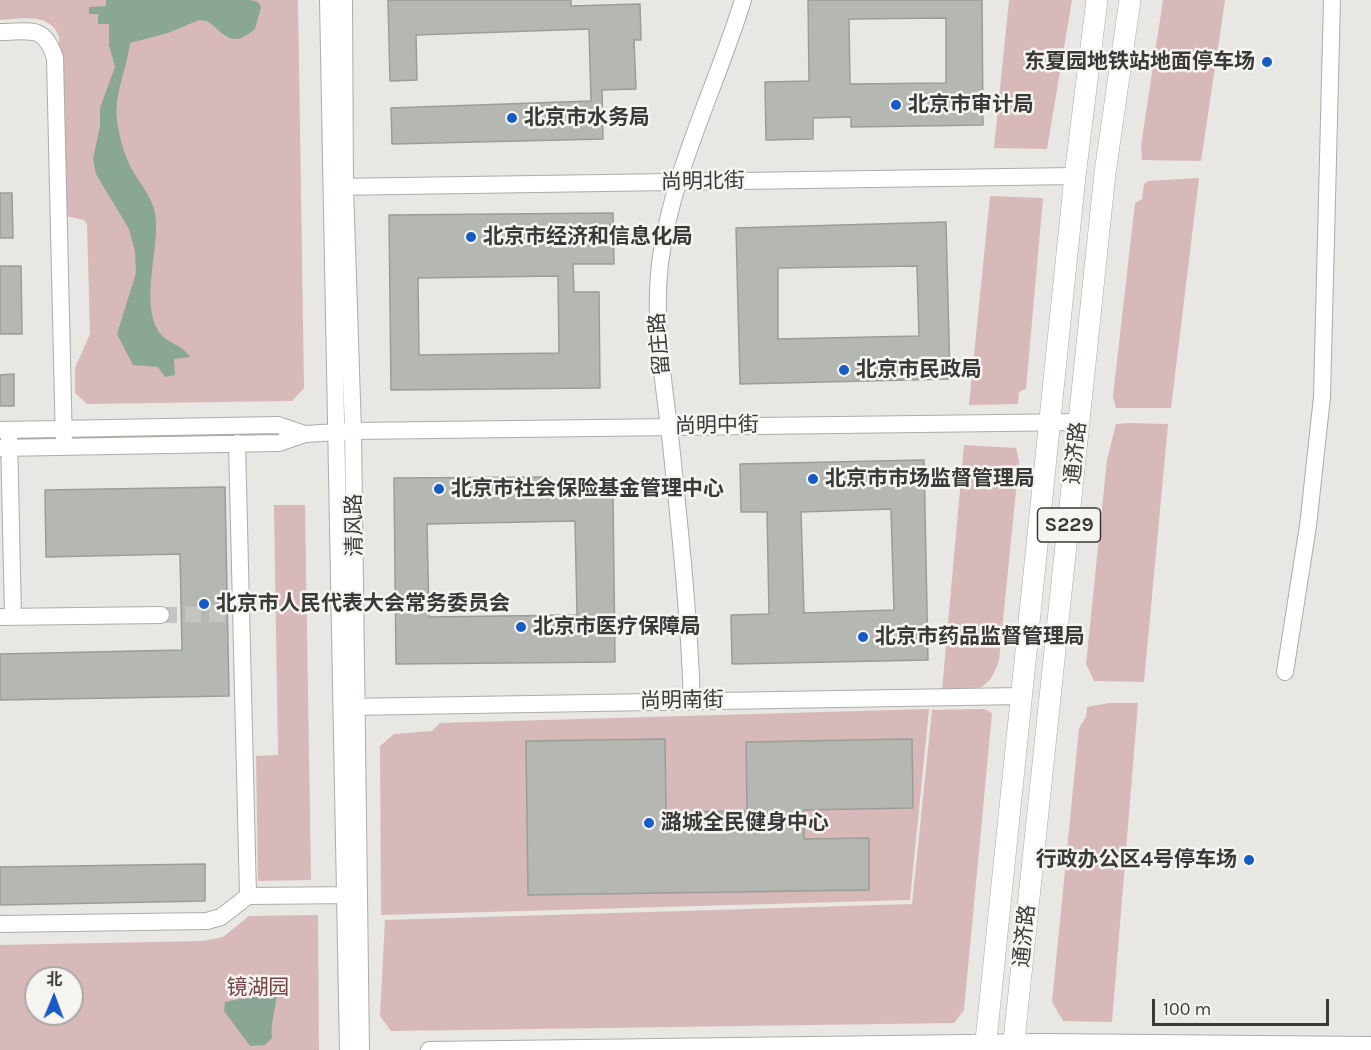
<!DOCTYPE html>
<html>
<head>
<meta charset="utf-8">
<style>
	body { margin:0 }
	#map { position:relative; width:1371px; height:1050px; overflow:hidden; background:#e8e7e3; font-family:Karla,"Noto Sans SC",sans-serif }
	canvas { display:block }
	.north { position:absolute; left:24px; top:966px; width:60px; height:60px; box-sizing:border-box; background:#f6f4f0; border:2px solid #aba9a6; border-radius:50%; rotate:1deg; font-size:16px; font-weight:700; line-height:24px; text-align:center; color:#3a3938 }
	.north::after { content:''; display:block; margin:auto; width:21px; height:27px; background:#165bc6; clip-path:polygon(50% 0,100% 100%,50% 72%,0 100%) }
	.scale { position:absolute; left:1152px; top:999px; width:177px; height:27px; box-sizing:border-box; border:3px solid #3a3938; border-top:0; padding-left:8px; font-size:18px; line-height:21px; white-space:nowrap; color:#3a3938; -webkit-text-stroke:4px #f6f4f0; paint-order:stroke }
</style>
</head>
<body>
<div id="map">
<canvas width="1371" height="1050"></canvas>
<div class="north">北</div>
<div class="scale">100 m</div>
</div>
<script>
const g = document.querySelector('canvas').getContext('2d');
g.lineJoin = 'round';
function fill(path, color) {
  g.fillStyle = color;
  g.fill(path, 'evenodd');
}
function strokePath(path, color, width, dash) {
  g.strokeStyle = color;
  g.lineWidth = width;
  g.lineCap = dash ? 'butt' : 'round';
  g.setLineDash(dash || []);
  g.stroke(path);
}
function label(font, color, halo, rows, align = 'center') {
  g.font = font + ' Karla,"Noto Sans SC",sans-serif';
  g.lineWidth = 5;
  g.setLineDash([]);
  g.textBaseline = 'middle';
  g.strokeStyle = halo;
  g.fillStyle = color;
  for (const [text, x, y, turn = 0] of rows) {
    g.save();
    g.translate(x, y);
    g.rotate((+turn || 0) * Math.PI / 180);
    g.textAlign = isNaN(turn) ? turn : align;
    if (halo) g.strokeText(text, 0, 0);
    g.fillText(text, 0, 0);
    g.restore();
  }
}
fill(new Path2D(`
	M 0,0 L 298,0 L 304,388 L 292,401 L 87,404 L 75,393 L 75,368 L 90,334 L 87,224 L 84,220 L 66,216 L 63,207 L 59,37 C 50,12 22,19 0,20 Z
	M 1009,0 L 1072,0 L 1047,149 L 994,148 Z
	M 1163,0 L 1225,0 L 1201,161 L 1142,160 L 1141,146 Z
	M 1199,178 L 1171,408 L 1116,408 L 1113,396 L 1135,203 L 1142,199 L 1144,184 L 1148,181 Z
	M 990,196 L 1043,198 L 1026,389 L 1019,392 L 1018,404 L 969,405 Z
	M 1129,423 L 1168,424 L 1144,682 L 1094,681 L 1086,664 L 1107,460 L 1116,424 Z
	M 964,445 L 1016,448 L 1019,461 L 999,660 C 988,695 974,690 942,690 Z
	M 274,505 L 305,505 L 311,880 L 258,881 L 256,756 L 278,755 Z
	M 1109,703 L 1138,703 L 1112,1022 L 1063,1021 L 1052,1002 L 1079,728 L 1086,717 L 1087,707 Z
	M 929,709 L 910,900 L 381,915 L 380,746 L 394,734 L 432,731 L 440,723 Z
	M 984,709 L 992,713 L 964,1010 L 954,1023 L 391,1031 L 380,1016 L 385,920 L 912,904 L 932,710 Z
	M 318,915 L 319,1050 L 0,1050 L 0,945 L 203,941 L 223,937 L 249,916 ZM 36,978 L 72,978 L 72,1014 L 36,1014 Z`), '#d7b9b9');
fill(new Path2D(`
	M 106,0 L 251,0 L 258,2 L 261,7 L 255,29 C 230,50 225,33 207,21 L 199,20 L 168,33 L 130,43 C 127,68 114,94 117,120 C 119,136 124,154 131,168 C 139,182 152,197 155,213 C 161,246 139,302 159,332 C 167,344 182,344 190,357 L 174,359 L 175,375 L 165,377 L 158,367 L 133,365 L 117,334 L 136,273 L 135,252 L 129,229 L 96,174 L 93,159 L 100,126 L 100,108 L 115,67 L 109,45 L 109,24 L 98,24 L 98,14 L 89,14 L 89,7 L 106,6 Z
	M 269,986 L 277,993 C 276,1009 270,1022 272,1038 L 265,1045 L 250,1046 L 224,1011 L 225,1002 L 249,997 L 255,988 Z`), '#8aa694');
const building = new Path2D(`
	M 388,0 L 571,0 L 571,6 L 640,4 L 641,40 L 634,40 L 636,89 L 602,90 L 603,139 L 392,144 L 391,108 L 591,101 L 589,29 L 416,35 L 417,80 L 390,81 Z
	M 808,0 L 982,0 L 983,125 L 851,127 L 851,117 L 813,118 L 813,139 L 766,140 L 765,82 L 809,81 ZM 946,18 L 946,83 L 850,84 L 849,19 Z
	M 0,193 L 12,193 L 13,238 L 0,238 Z
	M 613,213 L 614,264 L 573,264 L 574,292 L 599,292 L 600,388 L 391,390 L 389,215 ZM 558,276 L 559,353 L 419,355 L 418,278 Z
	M 946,222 L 950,379 L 740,384 L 736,228 ZM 917,266 L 919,336 L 778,339 L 778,268 Z
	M 0,266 L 21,266 L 22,334 L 0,334 Z
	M 14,374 L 14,406 L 0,406 L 0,375 Z
	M 924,460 L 928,660 L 732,664 L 731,615 L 769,614 L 767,512 L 741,512 L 740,464 ZM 891,509 L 894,610 L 804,613 L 801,512 Z
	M 550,477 L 550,497 L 613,496 L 615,662 L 396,664 L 394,478 ZM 575,521 L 577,615 L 429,617 L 427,524 Z
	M 225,487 L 229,696 L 0,700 L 0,654 L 182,650 L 180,554 L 46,557 L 45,490 Z
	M 665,739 L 666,812 L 747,811 L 746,742 L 912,739 L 913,808 L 804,810 L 804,839 L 869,838 L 869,890 L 528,895 L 526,741 Z
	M 205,864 L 205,901 L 0,905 L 0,867 Z`);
fill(building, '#b5b7b3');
strokePath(building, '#9c9d9a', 1.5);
strokePath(new Path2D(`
	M 161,615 L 232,614`), '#c5c4c1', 16, [16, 8]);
const minor = new Path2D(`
	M 328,0 L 348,1050
	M 344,0 L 345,187 L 353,431 L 361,1050
	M 0,32 C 31,32 44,24 55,58 L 64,446
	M 334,187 L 1075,176
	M 0,430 L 278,425 L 305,434
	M 9,436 L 13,617
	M 0,448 L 279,443 L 305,434 L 353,431 L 1080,422
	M 0,617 L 161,615
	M 1285,672 L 1308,526 L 1322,397 L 1332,0
	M 692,701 C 689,615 680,530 671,444 C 664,383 653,324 660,263 C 672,171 716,88 743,0
	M 348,707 L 1022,696
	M 248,896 L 355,895
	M 0,924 L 207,921 L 221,917 L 248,896 L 237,443
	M 429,1050 L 1043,1042 L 1371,1045`);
const major = new Path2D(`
	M 985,1050 L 1075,176 L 1097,0
	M 1013,1050 L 1105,173 L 1130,0`);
strokePath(minor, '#adaca9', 18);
strokePath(major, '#adaca9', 22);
strokePath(minor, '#fff', 16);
strokePath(major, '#fff', 21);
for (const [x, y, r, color] of [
	[1267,62,6,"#165bc6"],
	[896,105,6,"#165bc6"],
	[512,118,6,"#165bc6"],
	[471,237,6,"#165bc6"],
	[844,370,6,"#165bc6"],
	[813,479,6,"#165bc6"],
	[439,489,6,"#165bc6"],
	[204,604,6,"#165bc6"],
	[521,627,6,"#165bc6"],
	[863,637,6,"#165bc6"],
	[649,823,6,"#165bc6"],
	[1249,860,6,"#165bc6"]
]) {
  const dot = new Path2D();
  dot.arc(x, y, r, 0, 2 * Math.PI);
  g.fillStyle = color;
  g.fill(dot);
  strokePath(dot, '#f6f4f0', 2);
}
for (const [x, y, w] of [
	[1069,525,63]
]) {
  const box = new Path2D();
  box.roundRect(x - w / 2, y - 17, w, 34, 4.5);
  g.fillStyle = '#f6f4f0';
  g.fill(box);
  strokePath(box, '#3a3938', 1.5);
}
label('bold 20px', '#3a3938', null, [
	["S229",1069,525]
]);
label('bold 21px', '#3a3938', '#f6f4f0', [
	["东夏园地铁站地面停车场",1255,62,"right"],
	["北京市审计局",908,105],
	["北京市水务局",524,118],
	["北京市经济和信息化局",483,237],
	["北京市民政局",856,370],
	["北京市市场监督管理局",825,479],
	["北京市社会保险基金管理中心",451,489],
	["北京市人民代表大会常务委员会",216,604],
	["北京市医疗保障局",533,627],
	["北京市药品监督管理局",875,637],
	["潞城全民健身中心",661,823],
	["行政办公区4号停车场",1237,860,"right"]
], 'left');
label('21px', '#3a3938', '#f6f4f0', [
	["尚明北街",703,182,-1],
	["留庄路",660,344,-95],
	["尚明中街",717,426,-1],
	["通济路",1076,453,-84],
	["清风路",355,525,-91],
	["尚明南街",682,701,-1],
	["通济路",1025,936,-84]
]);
label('21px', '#784547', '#f6f4f0', [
	["镜湖园",258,988]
]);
</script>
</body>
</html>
